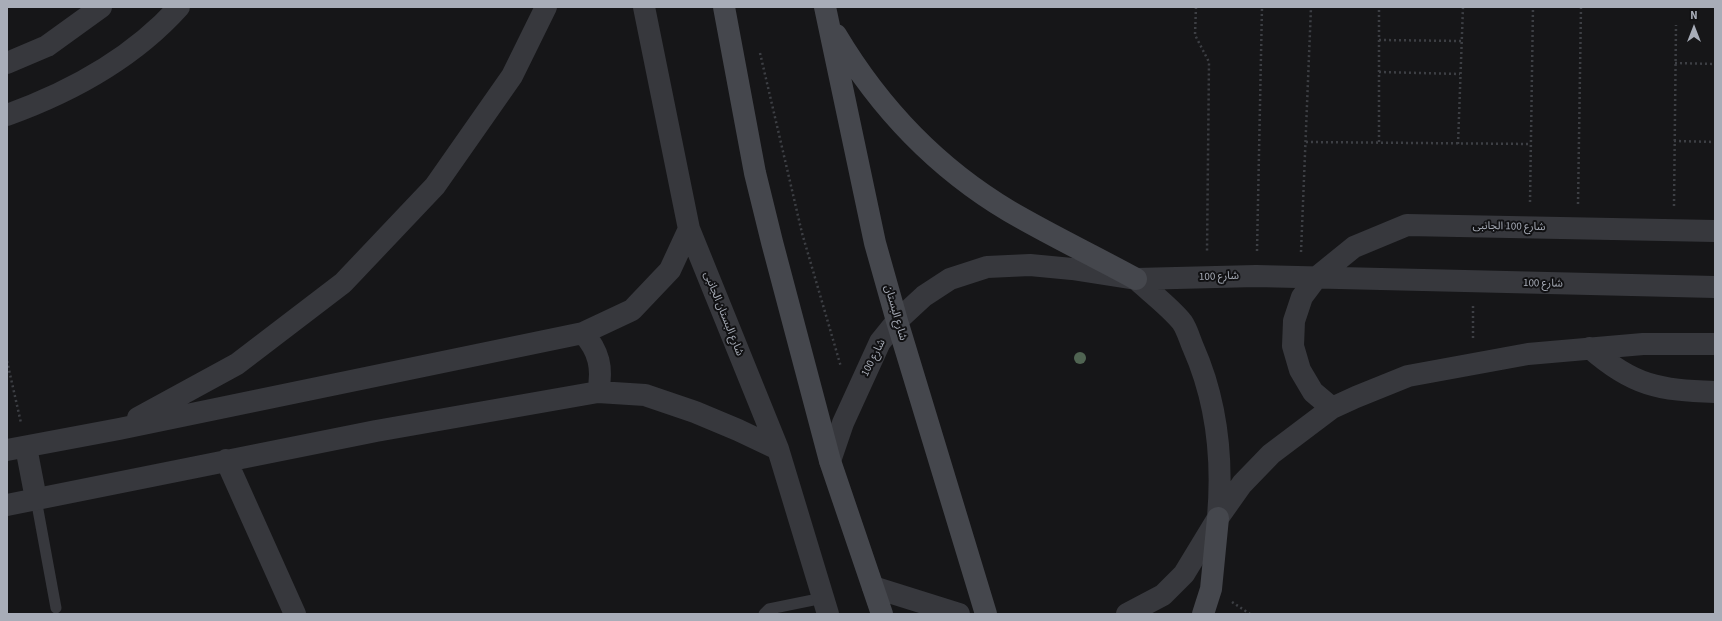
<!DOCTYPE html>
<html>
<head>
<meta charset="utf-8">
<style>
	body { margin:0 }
	#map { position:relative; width:1722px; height:621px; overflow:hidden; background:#161618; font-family:"Source Sans 3",sans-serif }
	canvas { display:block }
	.frame { position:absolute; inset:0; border:8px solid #a8adb8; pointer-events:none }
	.north { position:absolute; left:1674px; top:8px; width:40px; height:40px; -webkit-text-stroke:3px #111113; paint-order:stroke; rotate:0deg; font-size:11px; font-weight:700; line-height:16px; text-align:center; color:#a8adb8 }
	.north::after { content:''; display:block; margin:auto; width:14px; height:18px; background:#a8adb8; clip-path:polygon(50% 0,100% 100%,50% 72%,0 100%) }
</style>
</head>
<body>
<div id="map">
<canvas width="1722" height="621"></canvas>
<div class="frame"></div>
<div class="north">N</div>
</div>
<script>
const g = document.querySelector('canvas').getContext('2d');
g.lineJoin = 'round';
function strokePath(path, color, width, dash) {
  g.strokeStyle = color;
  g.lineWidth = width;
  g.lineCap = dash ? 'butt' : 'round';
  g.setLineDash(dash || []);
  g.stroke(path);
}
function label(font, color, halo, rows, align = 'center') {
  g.font = font + ' "Source Sans 3","Noto Sans Arabic",sans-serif';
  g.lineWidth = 4;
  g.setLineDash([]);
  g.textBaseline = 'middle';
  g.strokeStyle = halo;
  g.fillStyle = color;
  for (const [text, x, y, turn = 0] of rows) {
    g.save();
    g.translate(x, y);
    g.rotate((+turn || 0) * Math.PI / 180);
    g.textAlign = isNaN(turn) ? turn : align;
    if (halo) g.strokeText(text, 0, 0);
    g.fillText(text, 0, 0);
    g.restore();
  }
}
strokePath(new Path2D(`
	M 1196,7 L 1195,35 L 1209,62 L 1207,253
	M 1379,40 L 1461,41
	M 760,53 L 802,233 L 841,367
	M 1675,63 L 1715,64
	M 1379,72 L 1460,74
	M 1674,141 L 1715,142
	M 1306,142 L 1531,144
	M 1379,142 L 1379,7
	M 1458,144 L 1463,7
	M 1530,202 L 1533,7
	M 1578,204 L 1581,7
	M 1674,206 L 1676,25
	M 1257,251 L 1262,7
	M 1301,252 L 1311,7
	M 1473,306 L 1473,339
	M 7,361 L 21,423
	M 1232,602 L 1250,614`), '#3d3f44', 2.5, [2, 3]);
strokePath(new Path2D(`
	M 36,499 L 56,608
	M 764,614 L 769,609 L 823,598`), '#37383d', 11);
strokePath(new Path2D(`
	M 644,7 L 689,229 L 778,449 L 828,614
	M 7,63 L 47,46 L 101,7
	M 7,115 C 71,92 133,58 179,7
	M 1136,279 C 1149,291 1171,308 1182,322 C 1187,329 1190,340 1193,347 C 1217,401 1223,459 1218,517
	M 583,333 C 599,351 603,368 598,392
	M 1590,348 C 1633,386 1659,390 1715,392
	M 1332,408 L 1313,392 L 1300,370 L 1293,346 L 1294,321 L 1302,297 L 1317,277 L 1354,247 L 1407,225 L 1715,231
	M 138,418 L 237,364 L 343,283 L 435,186 L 512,76 L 546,7
	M 26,447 L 36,499
	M 7,450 L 119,429 L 583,333 L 632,310 L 670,270 L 689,229
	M 226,460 L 295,614
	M 830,461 L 843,423 L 880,342 L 897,321 L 924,296 L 950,279 L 987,267 L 1030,265 L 1072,269 L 1136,279 L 1256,276 L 1715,287
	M 7,505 L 376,431 L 598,392 L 645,395 L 695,412 L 738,430 L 778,449
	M 873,587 L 959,614
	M 1127,614 L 1163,595 L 1184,574 L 1218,518 L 1242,484 L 1271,454 L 1332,408 L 1356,397 L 1408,376 L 1528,354 L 1643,344 L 1715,344`), '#37383d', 22);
strokePath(new Path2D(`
	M 724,7 L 755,173 L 772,242 L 830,461 L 882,614
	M 825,7 L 875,243 L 897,321 L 986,614
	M 836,35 C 879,107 937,168 1009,211 C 1050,235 1094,256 1136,279
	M 1203,614 L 1211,589 L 1218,518`), '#45474d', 22);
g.fillStyle = '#506452';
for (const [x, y] of [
	[1080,358]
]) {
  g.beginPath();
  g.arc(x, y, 6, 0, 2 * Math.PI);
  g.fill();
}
label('11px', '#a8adb8', '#111113', [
	["شارع 100 الجانبى",1509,227,1],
	["شارع 100",1219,277,-2],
	["شارع 100",1543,284,1],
	["شارع البستان",895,313,74],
	["شارع البستان الجانبى",723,314,68],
	["شارع 100",874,358,-63]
]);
</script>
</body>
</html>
